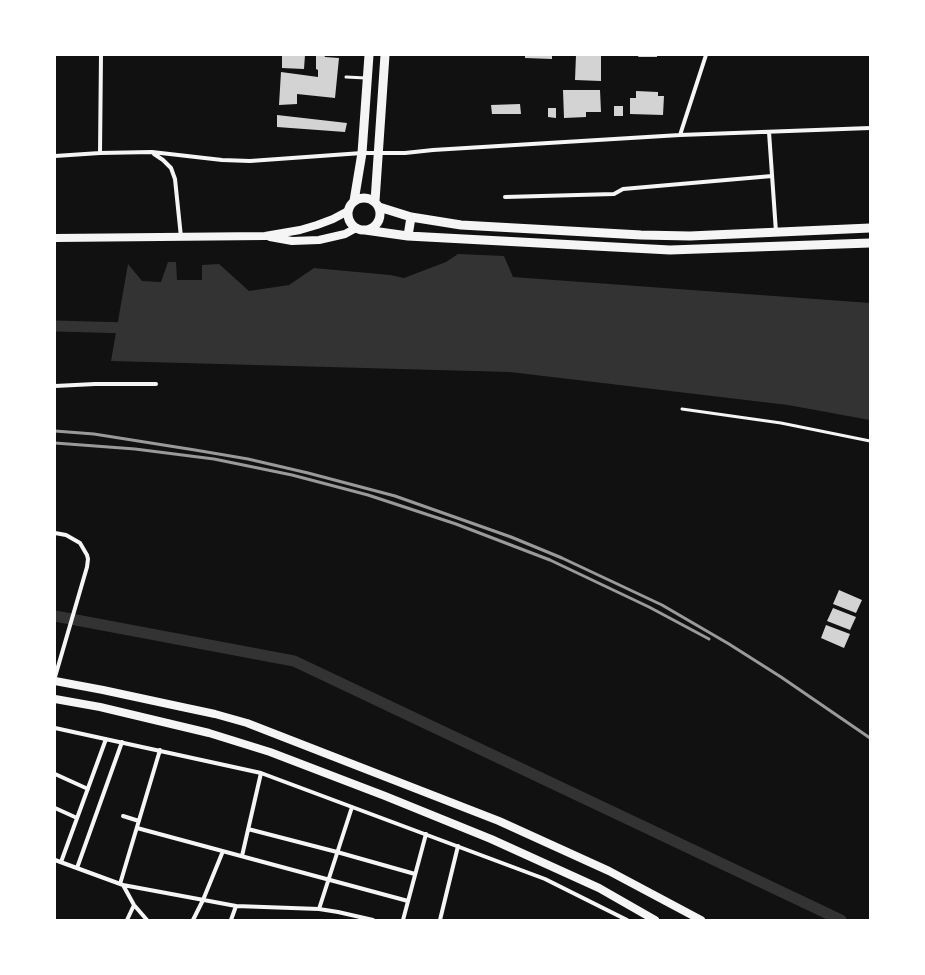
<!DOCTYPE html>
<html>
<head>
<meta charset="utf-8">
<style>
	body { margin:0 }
	#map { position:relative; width:925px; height:975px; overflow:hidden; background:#111; font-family:Mulish,sans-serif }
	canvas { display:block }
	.frame { position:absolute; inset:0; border:56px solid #fff; pointer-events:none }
</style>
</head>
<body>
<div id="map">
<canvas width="925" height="975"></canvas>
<div class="frame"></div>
</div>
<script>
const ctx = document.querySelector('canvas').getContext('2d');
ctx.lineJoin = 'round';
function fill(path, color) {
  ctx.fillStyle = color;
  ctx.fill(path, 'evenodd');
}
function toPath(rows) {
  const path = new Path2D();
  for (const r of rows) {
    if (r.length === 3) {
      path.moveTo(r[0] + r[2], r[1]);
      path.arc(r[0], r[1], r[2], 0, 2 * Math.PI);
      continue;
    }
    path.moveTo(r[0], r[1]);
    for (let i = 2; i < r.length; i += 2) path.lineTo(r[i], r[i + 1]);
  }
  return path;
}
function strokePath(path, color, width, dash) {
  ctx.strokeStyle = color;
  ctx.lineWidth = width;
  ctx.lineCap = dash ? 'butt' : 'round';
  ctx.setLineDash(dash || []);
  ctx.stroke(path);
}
fill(toPath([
	[458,254,504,256,513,277,870,303,870,420,788,405,510,372,111,361,128,264,142,281,161,282,168,262,176,262,177,280,202,280,202,265,219,264,249,291,289,285,314,268,390,275,404,278,446,262]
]), '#333');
strokePath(toPath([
	[55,326,130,328],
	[55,616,294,661,841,920]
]), '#333', 11);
fill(toPath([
	[282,55,305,55,304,69,282,68],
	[316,55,324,55,325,57,339,58,335,98,297,94,297,104,279,105,281,72,318,77,318,70,316,69],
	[525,55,552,55,552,59,525,58],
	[576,55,601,55,601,81,575,80],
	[639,55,657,55,657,57,638,57],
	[563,90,600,90,601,112,586,112,586,117,564,118],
	[636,91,658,92,658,96,664,96,663,115,630,114,630,98,636,98],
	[520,104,521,114,492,114,491,105],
	[614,106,623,106,623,116,614,116],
	[548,108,556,108,556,118,548,117],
	[277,115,347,123,345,132,277,127],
	[839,590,862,600,856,613,833,604],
	[833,608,856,617,850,630,827,621],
	[826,625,850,634,844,648,821,638]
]), '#d3d3d3');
strokePath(toPath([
	[346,77,366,78],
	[682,409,781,423,870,441]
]), '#f5f5f5', 3);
strokePath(toPath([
	[769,132,776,232],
	[680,135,706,55],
	[100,153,101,55],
	[154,154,163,160,171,168,175,179,181,237],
	[55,156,100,153,152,152,222,160,250,161,362,153,405,153,433,150,680,135,870,128],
	[505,197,614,194,623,189,772,176],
	[55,386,95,384,156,384],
	[55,533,66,535,80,543,87,555,88,559,87,567,55,677],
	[55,728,261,773,545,879,627,920],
	[55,774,88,789],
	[55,808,77,818],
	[123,816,139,821],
	[137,828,408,901],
	[248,829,337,852,415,874],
	[242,856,261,773],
	[55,860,123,885,236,906,319,909,338,912,373,920],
	[61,862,106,739],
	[77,868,122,742],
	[120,884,160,750],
	[123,885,134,905,147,920],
	[319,909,352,807],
	[127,920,134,905],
	[193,920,203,900,223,851],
	[231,920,236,906],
	[403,920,426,834],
	[440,920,458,846]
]), '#f5f5f5', 4);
strokePath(toPath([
	[270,237,292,241,319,240,345,234,356,228],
	[55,238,265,236,300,230,317,225,333,219,348,211],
	[55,681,103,690,182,707,215,714,247,723,499,821,609,871,701,920],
	[55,699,100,707,209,733,270,752,385,796,491,839,599,888,655,920]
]), '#f5f5f5', 8);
strokePath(toPath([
	[364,214,16],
	[354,201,362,153,369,55],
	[375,201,385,55],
	[379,207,411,217,461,225,641,235,690,236,870,228],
	[365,230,408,236,670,250,870,243],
	[408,236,411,217]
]), '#f5f5f5', 9);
strokePath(toPath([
	[55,431,94,434,195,450,248,459,308,473,395,496,511,537,562,558,662,605,729,644,781,677,870,738],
	[55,443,135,449,214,459,292,475,368,495,456,524,550,560,649,607,709,639]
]), '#9a9a9a', 3);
</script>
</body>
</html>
